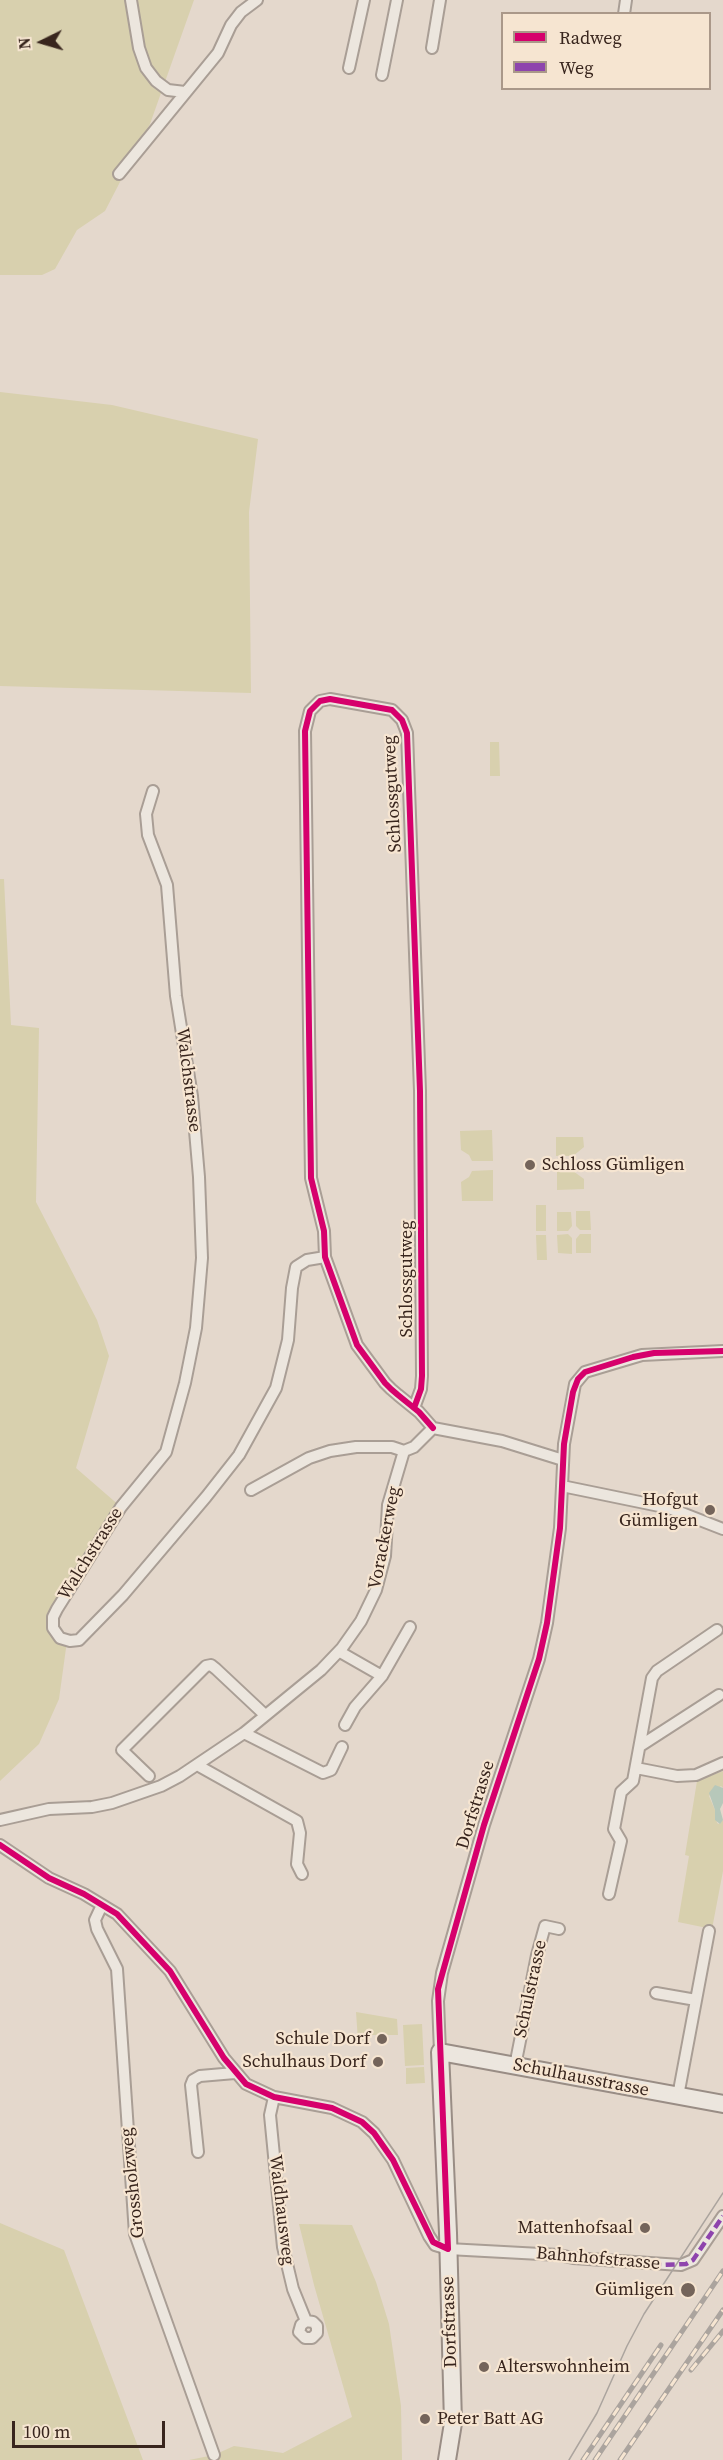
<!DOCTYPE html>
<html>
<head>
<meta charset="utf-8">
<style>
	body { margin:0 }
	#map { position:relative; width:723px; height:2460px; overflow:hidden; background:#e4d8cc; font-family:"Source Serif 4",serif }
	canvas { display:block }
	.legend { position:absolute; left:501px; top:12px; width:210px; height:78px; box-sizing:border-box; background:#f6e5d1; border:2px solid #aa9889; margin:0; padding:8px 10px; list-style:none; font-size:18px; color:#38251d }
	.legend li { display:flex; align-items:center; gap:12px; height:30px }
	.legend b { width:30px; border:2px solid #aa9889 }
	.north { position:absolute; left:12px; top:12px; width:60px; height:60px; -webkit-text-stroke:4px #f6e5d1; paint-order:stroke; rotate:265deg; font-size:16px; font-weight:700; line-height:24px; text-align:center; color:#38251d }
	.north::after { content:''; display:block; margin:auto; width:21px; height:27px; background:#38251d; clip-path:polygon(50% 0,100% 100%,50% 72%,0 100%) }
	.scale { position:absolute; left:12px; top:2421px; width:153px; height:27px; box-sizing:border-box; border:3px solid #38251d; border-top:0; padding-left:8px; font-size:18px; line-height:21px; white-space:nowrap; color:#38251d; -webkit-text-stroke:4px #f6e5d1; paint-order:stroke }
</style>
</head>
<body>
<div id="map">
<canvas width="723" height="2460"></canvas>
<ul class="legend">
<li><b style="height:8px;background:#d6006c"></b>Radweg</li>
<li><b style="height:8px;background:#8e44ad"></b>Weg</li>
</ul>
<div class="north">N</div>
<div class="scale">100 m</div>
</div>
<script>
const ctx = document.querySelector('canvas').getContext('2d');
ctx.lineJoin = 'round';
function fill(path, color) {
  ctx.fillStyle = color;
  ctx.fill(path, 'evenodd');
}
function toPath(rows) {
  const path = new Path2D();
  for (const r of rows) {
    path.moveTo(r[0], r[1]);
    for (let i = 2; i < r.length; i += 2) path.lineTo(r[i], r[i + 1]);
  }
  return path;
}
function strokePath(path, color, width, dash) {
  ctx.strokeStyle = color;
  ctx.lineWidth = width;
  ctx.lineCap = dash ? 'butt' : 'round';
  ctx.setLineDash(dash || []);
  ctx.stroke(path);
}
function drawText(font, color, halo, rows, align = 'center') {
  ctx.font = font + ' "Source Serif 4",serif';
  ctx.lineWidth = 4.5;
  ctx.setLineDash([]);
  ctx.textBaseline = 'middle';
  ctx.strokeStyle = halo;
  ctx.fillStyle = color;
  for (const [text, x, y, turn = 0] of rows) {
    ctx.save();
    ctx.translate(x, y);
    ctx.rotate((+turn || 0) * Math.PI / 180);
    ctx.textAlign = isNaN(turn) ? turn : align;
    if (halo) ctx.strokeText(text, 0, 0);
    ctx.fillText(text, 0, 0);
    ctx.restore();
  }
}
fill(toPath([
	[0,0,194,0,150,124,105,211,77,230,55,269,42,275,0,275],
	[0,392,112,405,258,439,249,512,251,693,0,686],
	[490,742,499,742,500,776,490,776],
	[0,879,4,879,11,1025,39,1028,36,1202,97,1320,109,1356,76,1468,121,1507,53,1623,67,1641,59,1699,39,1744,0,1781],
	[492,1130,493,1161,472,1161,469,1155,461,1150,460,1131],
	[556,1137,583,1137,584,1147,573,1156,556,1156],
	[493,1170,493,1201,462,1201,461,1182,469,1177,472,1171],
	[557,1171,573,1171,584,1179,584,1189,557,1190],
	[536,1205,546,1205,546,1231,536,1231],
	[576,1211,590,1211,591,1230,580,1230,576,1226],
	[557,1212,571,1212,572,1226,568,1231,557,1231],
	[568,1234,572,1238,572,1254,558,1253,557,1235],
	[580,1234,591,1234,591,1253,576,1253,576,1239],
	[536,1235,546,1235,547,1260,537,1260],
	[723,1771,723,1788,721,1786,709,1796,715,1810,717,1823,719,1824,723,1820,723,1871,712,1929,678,1922,689,1856,685,1855,697,1781],
	[356,2012,397,2019,398,2035,365,2035,365,2040,358,2041],
	[422,2024,424,2065,405,2066,403,2025],
	[424,2067,425,2083,406,2084,406,2068],
	[0,2223,64,2250,143,2460,0,2460],
	[299,2224,352,2225,376,2282,389,2324,401,2406,402,2460,189,2460,214,2455,234,2446,283,2453,352,2417,314,2285]
]), '#d8d0ae');
fill(toPath([
	[715,1785,723,1788,723,1803,720,1809,723,1820,720,1824,715,1820,715,1810,709,1793]
]), '#b7c8ba');
const street = toPath([
	[131,0,139,48,146,68,156,81,168,90,185,92],
	[624,14,626,0],
	[432,48,440,0],
	[349,68,364,0],
	[382,75,397,0],
	[119,174,218,53,231,25,241,12,257,0],
	[153,791,146,814,148,835,167,885,176,996,192,1096,199,1177,202,1258,196,1328,185,1383,166,1452,121,1507,57,1609,53,1617,53,1628,60,1638,70,1641,79,1640,123,1595,206,1497,239,1455,276,1388,288,1340,292,1288,296,1267,307,1260,325,1257],
	[414,1408,421,1389,422,1376,420,1091,407,733,402,720,392,710,330,699,320,701,310,711,305,731,311,1178,324,1231,325,1257,357,1345,385,1383,391,1389,398,1395,419,1412,433,1428],
	[433,1428,502,1441,563,1460],
	[562,1486,669,1508,723,1529],
	[251,1490,309,1458,330,1451,356,1447,392,1447,404,1451,414,1447,433,1428],
	[340,1652,382,1676,355,1707,345,1725],
	[382,1676,410,1627],
	[244,1733,323,1773,331,1770,342,1747],
	[640,1746,719,1695],
	[197,1765,297,1821,300,1833,297,1864,302,1874],
	[636,1768,677,1776,696,1775,723,1763],
	[149,1776,122,1750,206,1666,211,1665,216,1669,265,1715],
	[0,1820,49,1809,92,1807,112,1803,161,1786,180,1776,244,1733,321,1670,342,1648,361,1621,376,1590,385,1556,388,1505,404,1451],
	[0,1845,49,1878,84,1894,117,1914,170,1971,224,2058,246,2084,274,2097,332,2108,362,2122,374,2133,393,2160,429,2236,435,2245,448,2249,559,2255,573,2258,681,2265,693,2260,723,2216],
	[609,1894,621,1841,614,1829,621,1792,633,1781,652,1678,657,1671,717,1630],
	[102,1905,95,1920,97,1929,117,1969,135,2234,214,2455],
	[656,1993,696,2000],
	[440,2052,438,2001,442,1973,484,1825,539,1659,547,1623,560,1528,564,1444,575,1384,585,1372,642,1355,723,1351],
	[515,2066,537,1955,545,1926,559,1929],
	[678,2096,709,1931],
	[274,2097,270,2115,283,2247,293,2289,306,2321,301,2325,299,2332,305,2338,312,2338,317,2333,317,2326,313,2322,306,2321],
	[198,2152,191,2085,193,2080,200,2076,235,2073]
]);
const secondary = toPath([
	[447,2460,453,2423,448,2233,440,2052,723,2104]
]);
strokePath(street, '#a99e95', 14);
strokePath(secondary, '#998d85', 20);
strokePath(street, '#ece6de', 10);
strokePath(secondary, '#ece6de', 16);
strokePath(toPath([
	[569,2460,597,2413,627,2346,644,2314,723,2193]
]), '#aba49e', 1.5);
const rail = toPath([
	[691,2370,723,2331],
	[583,2460,661,2345],
	[595,2460,723,2271],
	[620,2460,723,2310]
]);
strokePath(rail, '#aba49e', 5);
strokePath(rail, '#f6e5d1', 3, [9]);
strokePath(toPath([
	[585,2258,662,2265,686,2264,693,2260,723,2216]
]), '#8e44ad', 4.5, [9, 4.5]);
strokePath(toPath([
	[414,1408,421,1389,422,1376,420,1091,407,733,402,720,392,710,330,699,320,701,310,711,305,731,311,1178,324,1231,325,1257,357,1345,385,1383,391,1389,398,1395,419,1412,433,1428],
	[0,1845,49,1878,84,1894,117,1914,170,1971,224,2058,246,2084,274,2097,332,2108,362,2122,374,2133,393,2160,433,2242,448,2249,438,1989,484,1825,539,1659,547,1623,560,1528,564,1444,573,1392,578,1379,585,1372,633,1357,654,1353,723,1351]
]), '#d6006c', 6);
for (const [x, y, r, color] of [
	[530,1165,6,"#74645a"],
	[710,1510,6,"#74645a"],
	[382,2039,6,"#74645a"],
	[378,2062,6,"#74645a"],
	[645,2228,6,"#74645a"],
	[688,2290,8,"#74645a"],
	[484,2367,6,"#74645a"],
	[425,2419,6,"#74645a"]
]) {
  const dot = new Path2D();
  dot.arc(x, y, r, 0, 2 * Math.PI);
  ctx.fillStyle = color;
  ctx.fill(dot);
  strokePath(dot, '#f6e5d1', 2);
}
drawText('18px', '#38251d', '#f6e5d1', [
	["Schlossgutweg",393,794,-93],
	["Walchstrasse",188,1080,83],
	["Schlossgutweg",407,1279,-90],
	["Vorackerweg",385,1538,-79],
	["Walchstrasse",91,1554,-58],
	["Dorfstrasse",476,1805,-73],
	["Schulstrasse",531,1989,-78],
	["Schulhausstrasse",581,2078,11],
	["Grossholzweg",133,2183,-96],
	["Waldhausweg",281,2210,83],
	["Bahnhofstrasse",598,2259,5],
	["Dorfstrasse",450,2322,-92]
]);
drawText('18px', '#38251d', '#f6e5d1', [
	["Schloss Gümligen",542,1165,"left"],
	["Hofgut",698,1500],
	["Gümligen",698,1521],
	["Schule Dorf",370,2039],
	["Schulhaus Dorf",366,2062],
	["Mattenhofsaal",633,2228],
	["Gümligen",674,2290],
	["Alterswohnheim",496,2367,"left"],
	["Peter Batt AG",437,2419,"left"]
], 'right');
</script>
</body>
</html>
